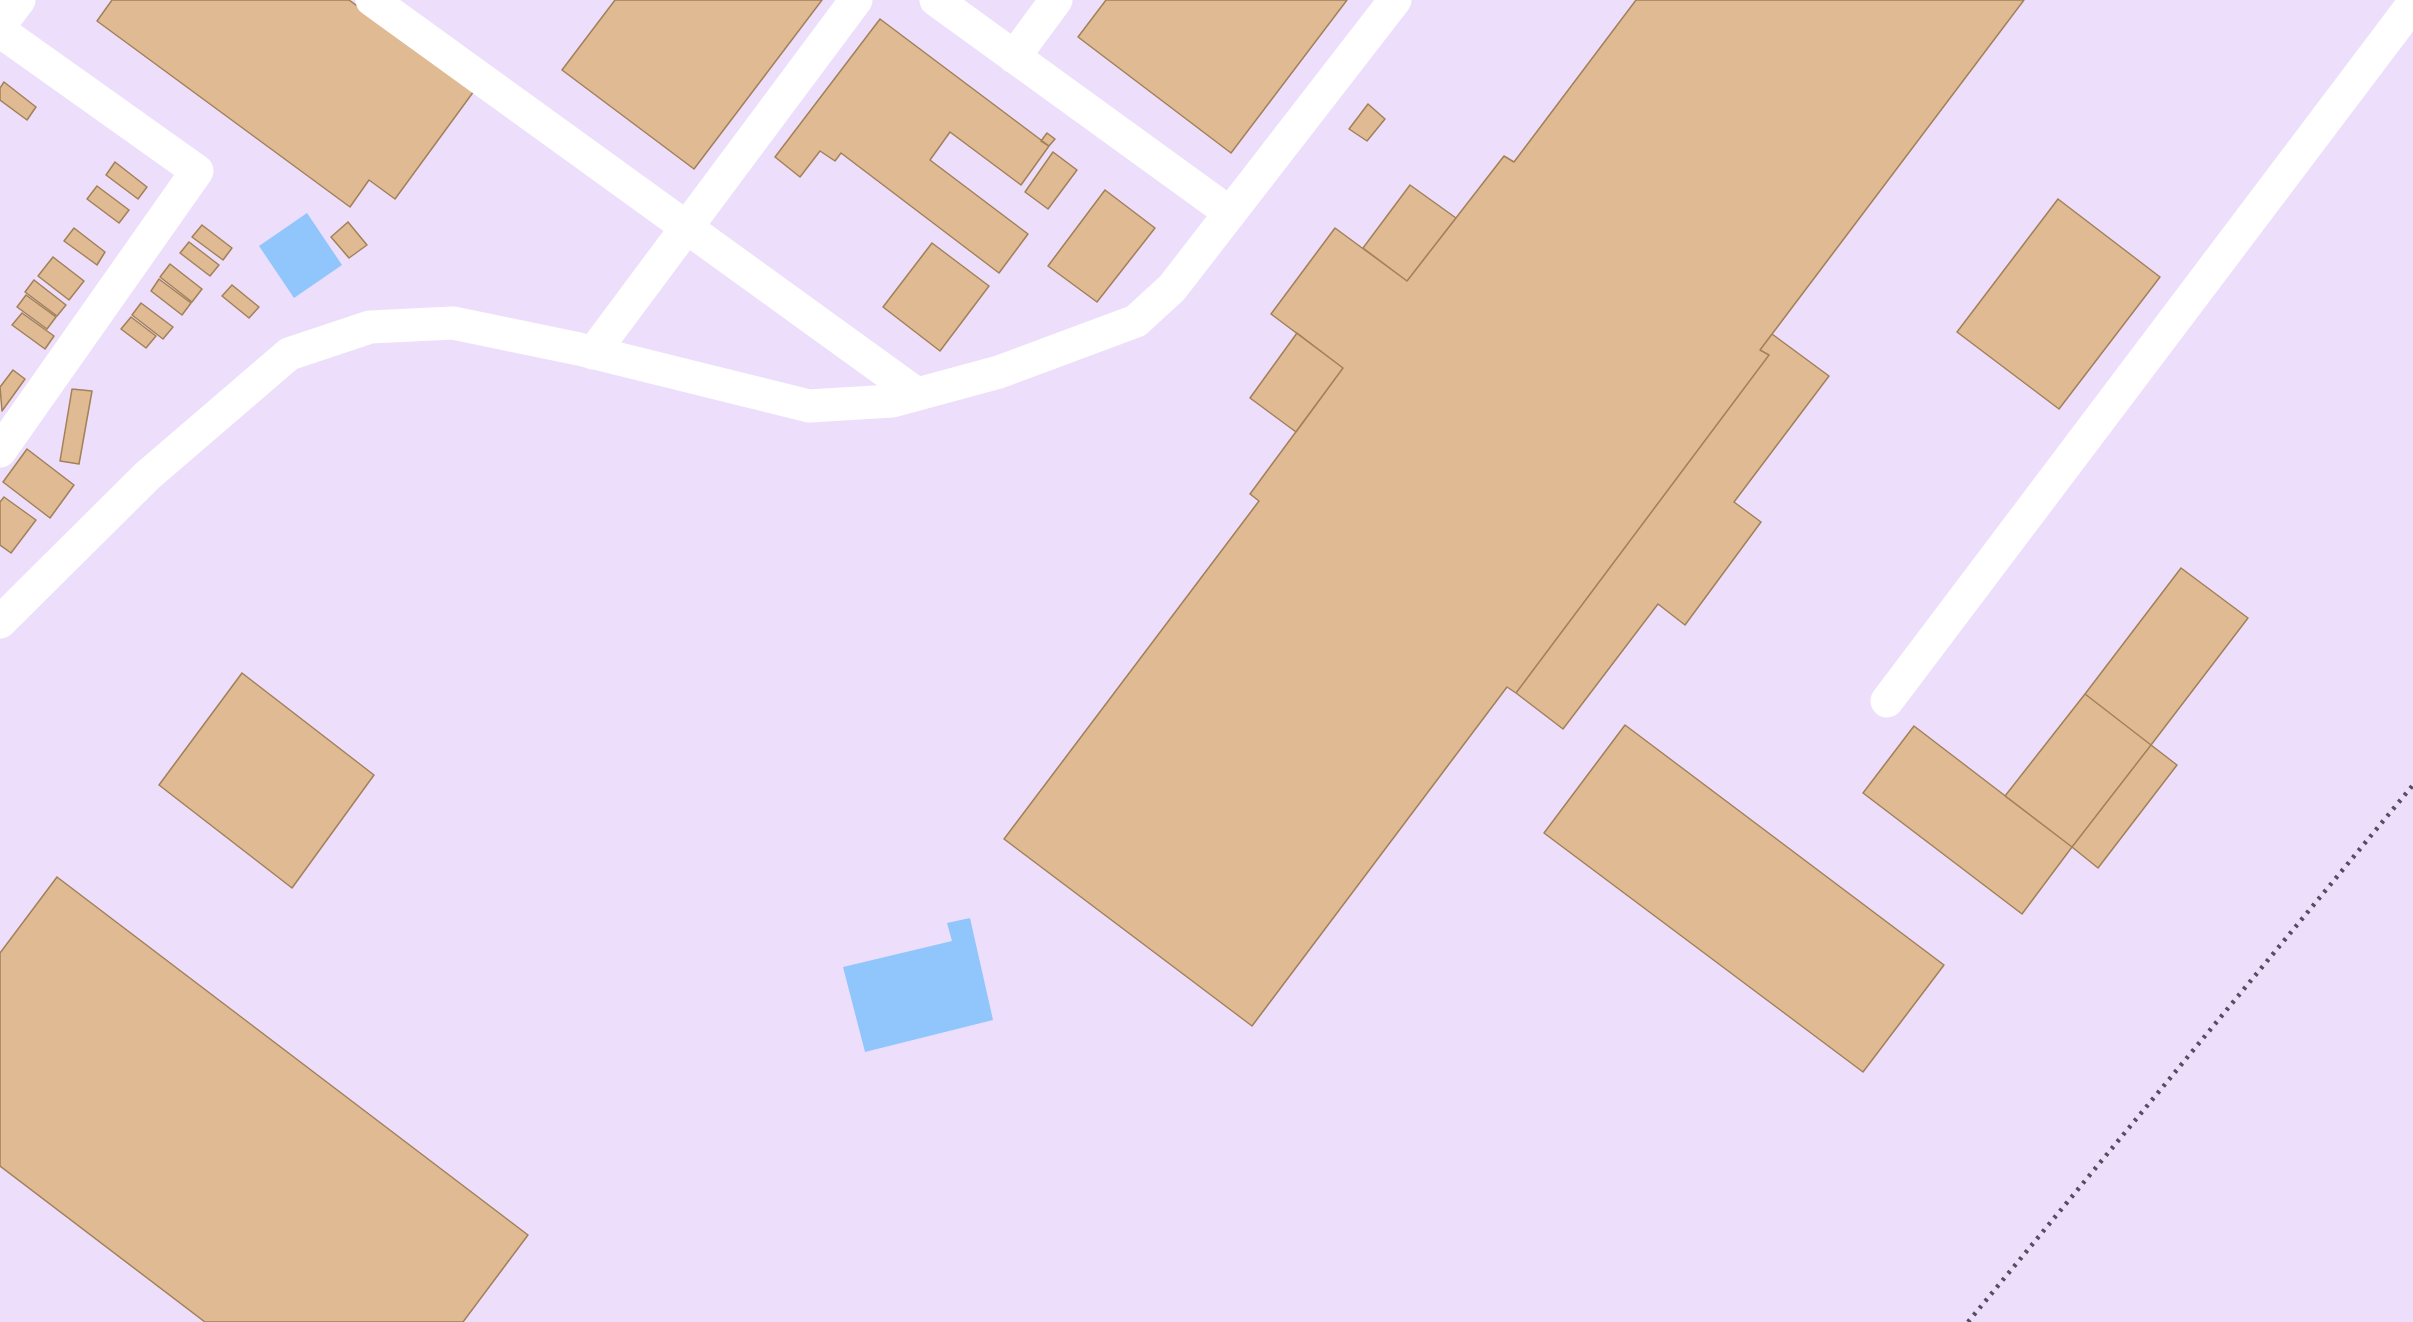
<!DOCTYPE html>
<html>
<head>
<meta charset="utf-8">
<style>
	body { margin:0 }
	canvas { display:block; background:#eddffb }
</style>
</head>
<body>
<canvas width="2413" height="1322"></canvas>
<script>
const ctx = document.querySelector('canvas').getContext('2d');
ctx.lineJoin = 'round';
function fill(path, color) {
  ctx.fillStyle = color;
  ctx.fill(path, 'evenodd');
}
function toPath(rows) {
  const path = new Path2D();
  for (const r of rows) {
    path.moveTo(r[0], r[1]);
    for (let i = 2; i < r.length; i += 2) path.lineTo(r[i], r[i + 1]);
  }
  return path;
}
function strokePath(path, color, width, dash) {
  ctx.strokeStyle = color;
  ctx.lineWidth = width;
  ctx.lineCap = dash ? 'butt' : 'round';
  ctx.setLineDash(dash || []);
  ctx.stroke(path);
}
fill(toPath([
	[307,213,342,265,294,298,259,246],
	[970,918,993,1020,865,1052,843,967,952,941,947,923]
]), '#90c6fc');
const building = toPath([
	[112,0,349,0,474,91,395,199,369,180,350,207,97,21,112,0],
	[615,0,822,0,694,169,562,70,615,0],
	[1106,0,1347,0,1231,153,1078,37,1106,0],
	[1636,0,2024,0,1760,350,1769,355,1516,693,1507,687,1252,1026,1004,839,1259,501,1250,494,1343,368,1271,314,1335,228,1407,281,1504,156,1514,162,1636,0],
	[880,19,1049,146,1021,185,950,132,930,160,1028,234,999,273,841,153,835,161,820,151,800,177,775,157,880,19],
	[4,82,36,107,27,120,0,100,0,88,4,82],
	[1368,104,1385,119,1367,141,1349,129,1368,104],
	[1047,133,1055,139,1049,146,1041,141,1047,133],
	[1053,152,1077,170,1048,209,1025,192,1053,152],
	[115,162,147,187,138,199,106,175,115,162],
	[1410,185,1456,218,1407,281,1363,248,1410,185],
	[97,186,129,210,119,223,87,199,97,186],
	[1105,190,1155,228,1097,302,1048,266,1105,190],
	[2058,199,2160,277,2059,409,1957,332,2058,199],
	[348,222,367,245,349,258,331,237,348,222],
	[202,225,232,248,223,260,192,237,202,225],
	[74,228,105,252,97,265,64,241,74,228],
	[189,242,219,265,210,276,180,253,189,242],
	[932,243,989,286,940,351,883,307,932,243],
	[53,257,84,281,69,300,38,276,53,257],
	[170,264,202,289,192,302,160,277,170,264],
	[159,279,191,303,182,315,151,291,159,279],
	[34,280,66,305,57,316,25,292,34,280],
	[232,285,259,307,249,318,222,296,232,285],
	[26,295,56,317,47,329,17,307,26,295],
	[141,303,173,327,163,339,132,315,141,303],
	[22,313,54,336,45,349,12,325,22,313],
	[131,317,156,336,146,348,121,329,131,317],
	[1297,333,1343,368,1296,432,1250,398,1297,333],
	[1772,334,1829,376,1734,502,1761,522,1685,625,1658,604,1563,729,1516,693,1769,355,1760,350,1772,334],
	[13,370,25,379,2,411,0,387,13,370],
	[72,389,92,391,79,464,60,461,72,389],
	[27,449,74,485,50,518,3,482,27,449],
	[4,497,36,520,11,553,0,545,0,502,4,497],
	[2181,568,2248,618,2151,745,2085,694,2181,568],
	[242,673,374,775,292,888,159,785,242,673],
	[2085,694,2151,745,2072,847,2005,796,2085,694],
	[1625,725,1944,965,1863,1072,1544,833,1625,725],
	[1914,726,2072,847,2022,914,1863,793,1914,726],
	[2151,745,2177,765,2098,868,2072,847,2151,745],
	[57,877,528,1235,463,1322,205,1322,0,1166,0,953,57,877]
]);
fill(building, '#dfba93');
strokePath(building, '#a2805a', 1.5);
strokePath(toPath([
	[372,0,917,394],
	[936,0,1230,213],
	[0,25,19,0],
	[0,31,197,171,0,451],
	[1014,57,1056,0],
	[593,353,856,0],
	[0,622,147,476,289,354,370,327,453,323,579,349,809,406,892,401,999,372,1136,321,1172,288,1395,0],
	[1887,701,2413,4]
]), '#fff', 33);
strokePath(toPath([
	[1968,1322,2413,785]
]), '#574d60', 4.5, [3, 6]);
</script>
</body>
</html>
